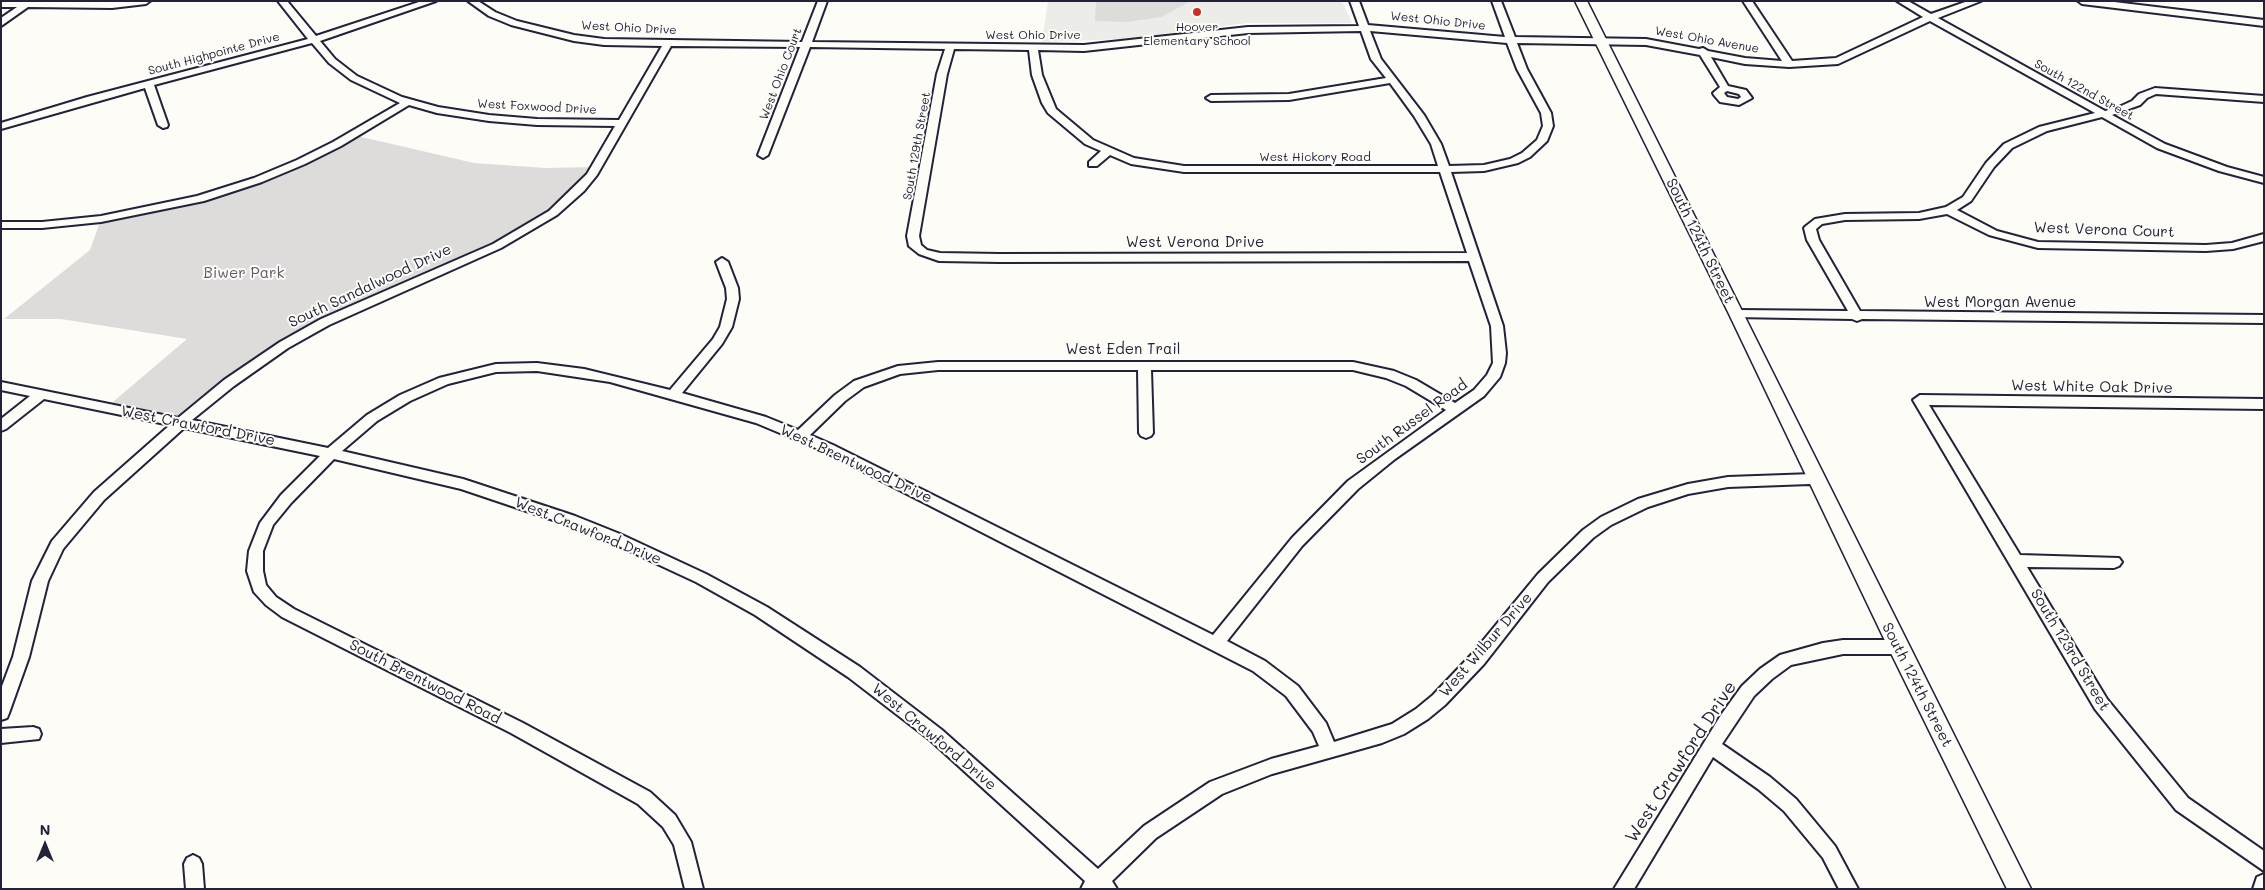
<!DOCTYPE html>
<html>
<head>
<meta charset="utf-8">
<style>
	body { margin:0 }
	#map { position:relative; width:2265px; height:890px; overflow:hidden; background:#fdfcf7; font-family:Mali,sans-serif }
	canvas { display:block }
	.frame { position:absolute; inset:0; border:2px solid #22223b; pointer-events:none }
	.north { position:absolute; left:20px; top:820px; width:50px; height:50px; -webkit-text-stroke:4px #fdfcf7; paint-order:stroke; rotate:0deg; font-size:14px; font-weight:700; line-height:20px; text-align:center; color:#22223b }
	.north::after { content:''; display:block; margin:auto; width:18px; height:22px; background:#22223b; clip-path:polygon(50% 0,100% 100%,50% 72%,0 100%) }
</style>
</head>
<body>
<div id="map">
<canvas width="2265" height="890"></canvas>
<div class="frame"></div>
<div class="north">N</div>
</div>
<script>
const ctx = document.querySelector('canvas').getContext('2d');
ctx.lineJoin = 'round';
function fill(path, color) {
  ctx.fillStyle = color;
  ctx.fill(path, 'evenodd');
}
function toPath(rows) {
  const path = new Path2D();
  for (const r of rows) {
    path.moveTo(r[0], r[1]);
    for (let i = 2; i < r.length; i += 2) path.lineTo(r[i], r[i + 1]);
  }
  return path;
}
function strokePath(path, color, width, dash) {
  ctx.strokeStyle = color;
  ctx.lineWidth = width;
  ctx.lineCap = dash ? 'butt' : 'round';
  ctx.setLineDash(dash || []);
  ctx.stroke(path);
}
function drawText(font, color, halo, rows, align = 'center') {
  ctx.font = font + ' Mali,sans-serif';
  ctx.lineWidth = 4;
  ctx.setLineDash([]);
  ctx.textBaseline = 'middle';
  ctx.strokeStyle = halo;
  ctx.fillStyle = color;
  for (const [text, x, y, turn = 0] of rows) {
    ctx.save();
    ctx.translate(x, y);
    ctx.rotate((+turn || 0) * Math.PI / 180);
    ctx.textAlign = isNaN(turn) ? turn : align;
    if (halo) ctx.strokeText(text, 0, 0);
    ctx.fillText(text, 0, 0);
    ctx.restore();
  }
}
fill(toPath([
	[1048,1,1342,1,1352,23,1247,23,1125,39,1042,42]
]), '#ecece9');
fill(toPath([
	[1096,1,1191,1,1161,17,1127,22,1095,21],
	[353,135,474,163,545,168,596,167,535,226,311,328,181,422,107,407,187,339,61,319,4,319,90,250,101,219,138,213,258,180]
]), '#dddcdb');
const minor = toPath([
	[1,1,112,2,150,1,146,4,112,8,28,7,1,26,1,18,17,7,1,7,1,1],
	[278,1,287,1,316,36,422,1,436,1,320,41,335,59,357,76,402,97,438,107,489,115,537,119,619,120,662,46,604,45,574,41,511,25,489,16,468,1,478,1,495,12,517,21,574,35,604,39,802,42,818,1,827,1,812,42,1084,45,1248,27,1359,26,1350,1,1359,1,1368,25,1505,37,1492,1,1501,1,1515,37,1646,39,1699,49,1703,48,1708,51,1745,58,1782,61,1743,1,1752,1,1792,61,1836,58,1923,17,1897,1,1908,1,1931,14,1968,1,1981,1,1938,18,2105,111,2119,107,2132,101,2139,94,2155,88,2264,96,2264,102,2156,94,2147,98,2140,105,2112,115,2165,144,2227,167,2264,177,2264,183,2219,171,2157,148,2102,117,2047,131,2012,148,1994,167,1971,201,1957,210,1997,231,2038,242,2206,245,2232,243,2264,234,2264,241,2233,249,2206,251,2038,248,1989,235,1947,214,1919,219,1845,220,1822,224,1816,229,1819,240,1860,311,2264,315,2264,323,1862,319,1857,321,1852,319,1733,317,1731,314,1737,310,1848,311,1807,240,1804,228,1806,226,1815,219,1845,214,1919,213,1946,207,1963,197,1986,163,2004,144,2039,127,2095,113,1930,21,1838,64,1789,67,1745,64,1711,57,1728,86,1746,90,1752,98,1739,105,1720,102,1714,95,1713,93,1720,87,1700,55,1646,45,1517,43,1527,69,1551,113,1553,126,1547,141,1530,157,1518,163,1484,171,1451,172,1503,326,1506,353,1505,363,1500,377,1484,396,1395,459,1358,489,1302,546,1227,641,1265,661,1298,686,1326,723,1334,742,1392,724,1416,709,1433,695,1472,654,1538,574,1583,530,1601,517,1638,499,1688,484,1728,477,1813,474,1821,477,1823,481,1821,485,1816,486,1810,484,1728,487,1688,494,1648,507,1611,525,1593,538,1548,582,1484,664,1445,705,1428,719,1404,734,1382,743,1272,774,1222,794,1156,838,1112,881,1117,889,1081,889,1085,881,930,740,848,677,755,615,696,582,610,542,565,524,461,489,334,459,291,503,273,525,263,551,263,571,266,585,276,597,294,609,523,723,650,792,675,815,691,842,703,889,685,889,674,845,663,827,638,804,511,733,282,617,266,605,254,592,247,571,249,551,260,523,281,495,320,456,184,428,104,500,63,549,48,581,29,657,9,713,7,718,1,720,1,689,13,657,32,581,52,541,94,492,170,425,44,399,6,429,1,431,1,419,30,396,1,390,1,382,178,418,224,380,280,342,321,319,493,244,549,211,587,174,615,126,537,125,489,121,437,113,409,105,341,146,305,164,262,182,204,201,101,222,42,228,1,228,1,222,42,222,101,216,197,196,254,178,297,160,333,142,400,103,351,80,329,63,312,43,154,85,168,125,167,127,163,128,158,125,145,88,1,129,1,123,87,97,308,39,278,1],
	[1361,31,1371,59,1386,78,1289,94,1211,95,1206,98,1211,101,1289,100,1390,83,1414,116,1431,144,1438,166,1184,166,1134,158,1093,140,1056,109,1042,75,1038,50,1084,51,1248,33,1361,31],
	[1370,31,1507,43,1517,69,1541,113,1543,126,1537,140,1522,153,1510,159,1484,165,1449,166,1441,144,1424,115,1381,59,1370,31],
	[671,46,800,47,758,155,763,158,768,155,810,47,945,49,937,74,907,236,909,246,919,254,939,261,1000,262,1469,261,1491,326,1493,363,1487,375,1474,390,1455,403,1416,380,1394,371,1353,362,938,362,898,366,854,381,835,395,798,430,766,417,682,393,722,344,732,327,739,299,738,288,728,262,722,258,716,262,726,288,727,299,720,327,713,339,670,390,584,369,537,363,496,364,439,378,400,395,367,415,328,448,192,420,234,386,288,348,329,325,501,248,557,215,584,191,597,175,671,46],
	[954,49,1029,50,1032,75,1042,103,1048,113,1085,144,1101,151,1089,162,1089,166,1097,166,1110,155,1131,164,1184,172,1440,172,1467,253,1000,254,940,253,927,250,921,245,919,236,947,74,954,49],
	[1727,91,1739,94,1741,97,1738,99,1727,97,1724,93,1727,91],
	[938,370,1138,370,1139,433,1141,436,1146,438,1151,436,1153,433,1151,370,1353,370,1386,378,1406,386,1446,410,1348,481,1292,538,1213,635,833,445,810,435,845,401,864,387,900,374,938,370],
	[537,371,610,382,756,423,823,451,1253,671,1286,696,1313,732,1319,746,1271,759,1210,782,1144,826,1098,869,942,730,860,667,767,607,706,574,620,534,575,516,463,479,342,451,377,421,410,401,448,384,496,372,537,371],
	[2078,1,2106,1,2264,20,2264,26,2082,4,2078,1],
	[1920,395,2264,399,2264,409,1929,405,2020,555,2119,558,2122,562,2119,566,2114,568,2027,567,2107,699,2188,798,2264,851,2264,871,2176,810,2095,709,1913,400,1920,395],
	[1843,640,1898,640,1904,642,1906,647,1904,652,1898,654,1843,654,1791,665,1772,679,1754,696,1722,744,1770,777,1796,799,1835,846,1858,889,1839,889,1823,858,1784,811,1758,789,1713,757,1634,889,1614,889,1721,715,1742,686,1760,669,1780,655,1823,643,1843,640],
	[33,727,39,729,41,734,39,739,1,743,1,729,33,727],
	[193,855,199,858,202,864,204,889,186,889,184,864,187,858,193,855],
	[2264,874,2264,889,2253,889,2257,877,2264,874]
]);
const tertiary = toPath([
	[1575,1,1587,1,2031,889,2007,889,1888,647,1729,314,1575,1]
]);
strokePath(minor, '#22223b', 4);
strokePath(tertiary, '#22223b', 3);
fill(minor, '#fdfcf7');
fill(tertiary, '#fdfcf7');
for (const [x, y, r, color] of [
	[1197,12,5,"#c8321e"]
]) {
  const dot = new Path2D();
  dot.arc(x, y, r, 0, 2 * Math.PI);
  ctx.fillStyle = color;
  ctx.fill(dot);
  strokePath(dot, '#fdfcf7', 2);
}
drawText('12px', '#22223b', '#fdfcf7', [
	["West Ohio Drive",1438,21,6],
	["West Ohio Drive",629,28,3],
	["West Ohio Drive",1033,35],
	["West Ohio Avenue",1707,40,10],
	["South Highpointe Drive",214,54,-15],
	["West Ohio Court",781,74,-69],
	["South 122nd Street",2084,90,29],
	["West Foxwood Drive",537,107,3],
	["South 129th Street",917,146,-80],
	["West Hickory Road",1315,157]
]);
drawText('12px', '#22223b', '#fdfcf7', [
	["Hoover",1197,27],
	["Elementary School",1197,41]
]);
drawText('15px', '#22223b', '#fdfcf7', [
	["West Verona Court",2104,230,2],
	["South 124th Street",1700,241,64],
	["West Verona Drive",1195,242],
	["South Sandalwood Drive",370,286,-25],
	["West Morgan Avenue",2000,302],
	["West Eden Trail",1123,349],
	["West White Oak Drive",2092,387,1],
	["South Russel Road",1412,422,-36],
	["West Crawford Drive",198,426,11],
	["West Brentwood Drive",856,464,25],
	["West Crawford Drive",588,531,22],
	["West Wilbur Drive",1486,645,-49],
	["South 123rd Street",2070,650,59],
	["South Brentwood Road",425,682,27],
	["South 124th Street",1917,685,63],
	["West Crawford Drive",934,737,40]
]);
drawText('15px', '#5a5a6b', '#fdfcf7', [
	["Biwer Park",244,273]
]);
drawText('18px', '#22223b', '#fdfcf7', [
	["West Crawford Drive",1681,762,-57]
]);
</script>
</body>
</html>
